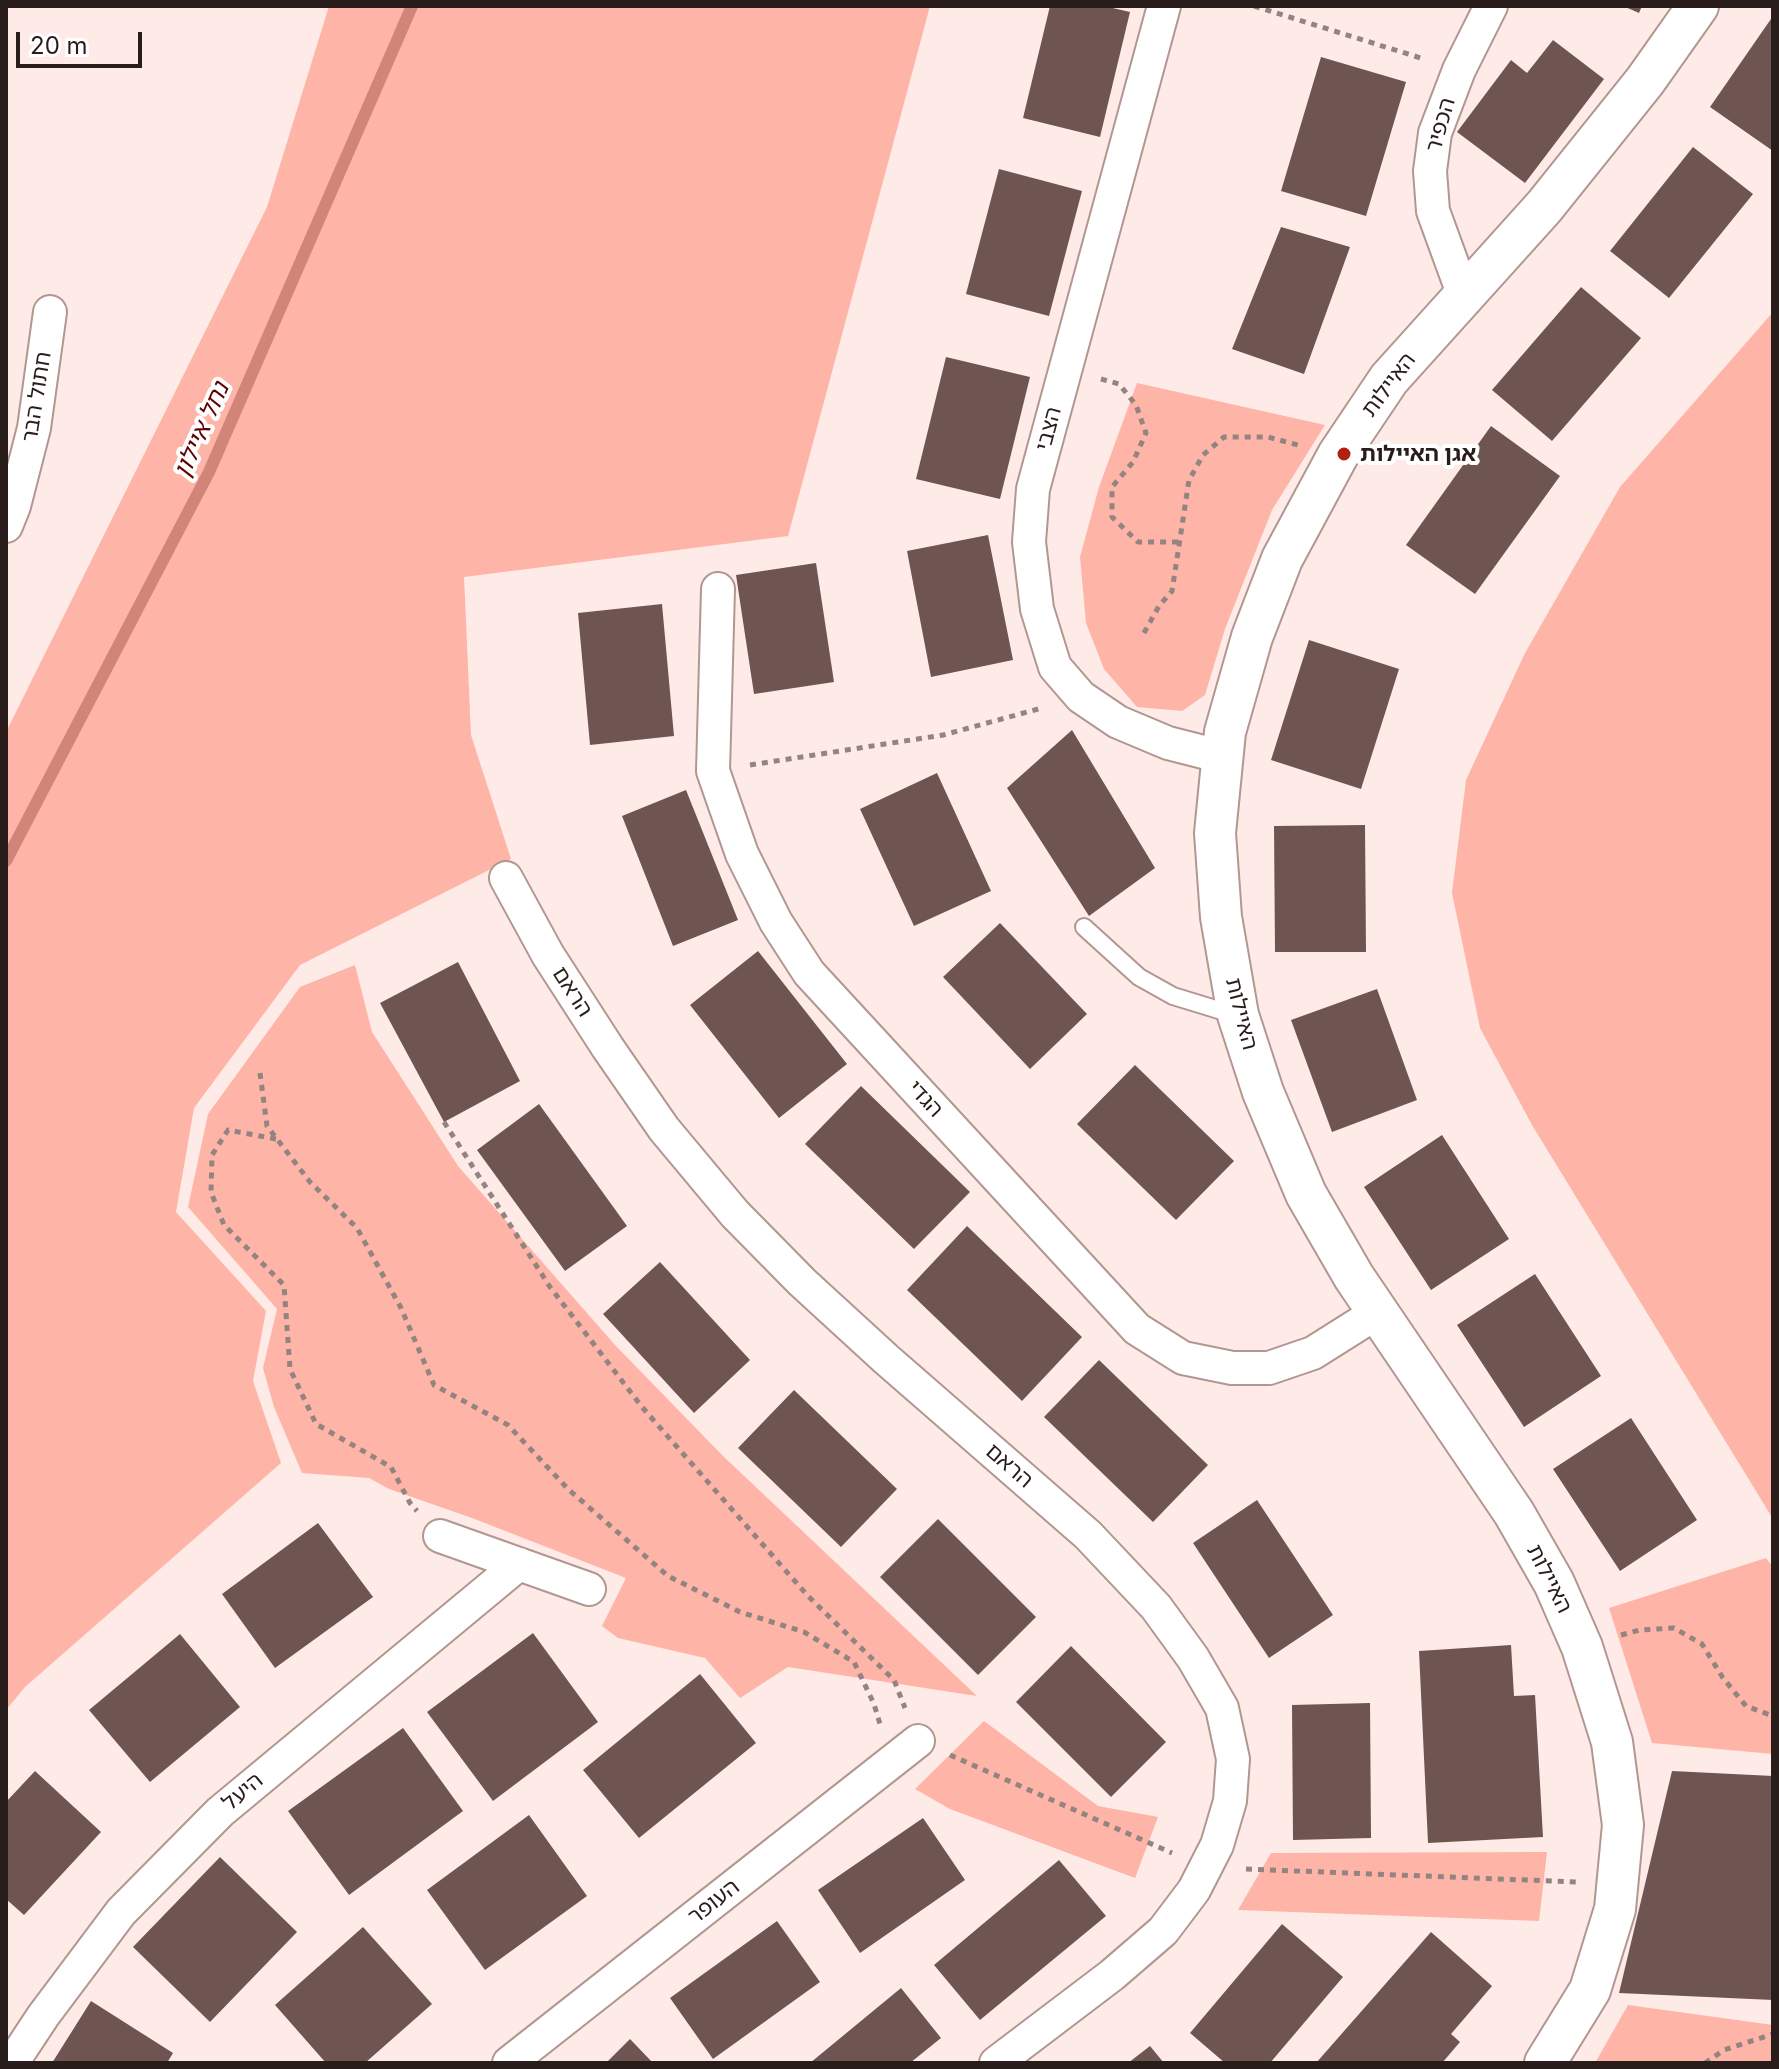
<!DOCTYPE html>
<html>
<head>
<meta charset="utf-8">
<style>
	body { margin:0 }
	#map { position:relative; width:1779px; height:2069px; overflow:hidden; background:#feebe8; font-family:Inter,sans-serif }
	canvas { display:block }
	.frame { position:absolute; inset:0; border:8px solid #281d1b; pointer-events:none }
	.scale { position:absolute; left:16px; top:32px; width:126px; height:36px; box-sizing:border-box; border:4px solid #281d1b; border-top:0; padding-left:10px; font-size:24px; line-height:28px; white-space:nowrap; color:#281d1b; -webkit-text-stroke:6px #fff; paint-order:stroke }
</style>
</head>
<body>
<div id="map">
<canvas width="1779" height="2069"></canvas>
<div class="frame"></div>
<div class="scale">20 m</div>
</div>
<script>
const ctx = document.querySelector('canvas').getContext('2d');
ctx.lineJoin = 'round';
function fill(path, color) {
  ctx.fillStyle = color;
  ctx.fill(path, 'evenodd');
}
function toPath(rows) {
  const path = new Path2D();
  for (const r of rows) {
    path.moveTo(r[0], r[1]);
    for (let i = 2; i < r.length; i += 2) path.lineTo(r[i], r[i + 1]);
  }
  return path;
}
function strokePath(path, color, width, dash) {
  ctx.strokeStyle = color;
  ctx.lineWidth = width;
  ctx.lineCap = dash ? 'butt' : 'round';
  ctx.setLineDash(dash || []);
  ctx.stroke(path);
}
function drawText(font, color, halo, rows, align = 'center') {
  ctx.font = font + ' Inter,"Noto Sans Hebrew",sans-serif';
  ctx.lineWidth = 8;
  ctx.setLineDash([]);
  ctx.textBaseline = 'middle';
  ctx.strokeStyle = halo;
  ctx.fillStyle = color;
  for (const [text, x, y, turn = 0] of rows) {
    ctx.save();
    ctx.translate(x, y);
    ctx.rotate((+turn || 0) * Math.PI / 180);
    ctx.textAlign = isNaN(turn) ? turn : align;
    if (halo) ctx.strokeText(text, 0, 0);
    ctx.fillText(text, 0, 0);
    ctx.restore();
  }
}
fill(toPath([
	[329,6,930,6,788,536,464,577,471,735,511,859,300,965,194,1108,176,1212,266,1311,253,1381,281,1463,25,1687,6,1710,6,732,267,207],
	[1773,312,1773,1519,1532,1125,1480,1028,1452,893,1466,780,1525,653,1620,487],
	[1137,383,1325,425,1272,510,1225,629,1205,695,1182,711,1137,707,1104,669,1086,623,1080,557,1099,487],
	[355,965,372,1032,458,1166,615,1345,723,1456,977,1696,788,1667,740,1698,705,1658,618,1638,602,1626,626,1578,472,1518,389,1489,369,1478,302,1473,274,1407,263,1368,277,1309,188,1207,208,1114,300,987],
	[1766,1558,1773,1567,1773,1754,1652,1743,1609,1608],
	[984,1721,1098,1806,1158,1817,1135,1878,950,1809,915,1789],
	[1547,1852,1539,1921,1238,1910,1271,1853],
	[1628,2005,1773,2025,1773,2063,1595,2063]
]), '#feb4a6');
strokePath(toPath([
	[6,861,209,472,412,6]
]), '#d18578', 12);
fill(toPath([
	[1050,6,1104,6,1130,12,1100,137,1023,118],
	[1623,6,1642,6,1639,13],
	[1773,16,1773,151,1710,107],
	[1553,40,1604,79,1525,183,1457,132,1511,60,1527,73],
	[1321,57,1406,82,1366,216,1281,191],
	[1693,147,1753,194,1669,298,1610,251],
	[999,169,1082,191,1049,316,966,294],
	[1281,227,1350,247,1304,374,1232,349],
	[1581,287,1641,338,1552,441,1492,390],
	[946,357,1030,377,1000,499,916,479],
	[1491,426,1560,476,1475,594,1406,545],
	[988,535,1013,660,931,677,907,551],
	[816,563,834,682,754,694,736,575],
	[662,604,674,736,590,745,578,613],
	[1309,640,1399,669,1361,789,1271,760],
	[1072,730,1155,868,1089,916,1007,788],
	[937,773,991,891,914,926,860,809],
	[686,790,738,920,673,946,622,816],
	[1365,825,1366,952,1275,952,1274,826],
	[1000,923,1087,1014,1030,1069,943,977],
	[758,951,847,1064,779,1118,690,1005],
	[458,962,520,1081,444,1122,380,1003],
	[1377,989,1417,1100,1332,1132,1291,1020],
	[1135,1065,1234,1161,1176,1220,1077,1124],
	[861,1086,970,1192,914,1249,805,1144],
	[539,1104,627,1226,565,1271,477,1150],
	[1442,1135,1509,1239,1431,1290,1364,1187],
	[967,1226,1082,1337,1022,1401,907,1290],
	[660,1262,750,1360,694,1413,603,1314],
	[1535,1274,1601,1376,1524,1427,1457,1325],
	[1099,1360,1208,1465,1153,1522,1044,1417],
	[794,1390,897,1489,841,1547,738,1448],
	[1631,1418,1697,1520,1620,1571,1553,1469],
	[1257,1500,1333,1615,1269,1658,1193,1543],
	[938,1519,1036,1617,978,1675,880,1577],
	[318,1523,373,1597,275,1668,222,1594],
	[533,1633,598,1722,493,1801,427,1712],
	[180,1634,240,1707,150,1782,89,1710],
	[1511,1645,1514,1696,1535,1695,1543,1837,1428,1843,1419,1651],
	[1071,1646,1166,1742,1111,1797,1016,1702],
	[700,1674,756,1743,639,1838,583,1770],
	[1370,1703,1371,1838,1293,1840,1292,1705],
	[403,1728,463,1811,349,1895,288,1811],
	[35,1771,101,1832,24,1915,6,1899,6,1802],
	[1672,1771,1773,1776,1773,2000,1619,1993],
	[529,1815,587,1896,485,1970,427,1890],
	[923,1818,965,1880,860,1953,818,1890],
	[220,1857,297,1932,210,2022,133,1947],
	[1059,1860,1106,1916,980,2020,934,1965],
	[777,1921,820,1982,713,2059,670,1998],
	[1282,1924,1343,1977,1270,2063,1225,2063,1190,2033],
	[363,1927,432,2004,365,2063,326,2063,275,2005],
	[1431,1932,1492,1986,1451,2034,1460,2042,1442,2063,1316,2063],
	[901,1988,941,2038,910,2063,810,2063],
	[91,2001,173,2053,167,2063,52,2063],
	[630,2039,653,2063,606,2063],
	[1150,2046,1164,2063,1128,2063]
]), '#6f5551');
const service = toPath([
	[1084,927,1139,977,1173,996,1235,1015]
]);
const minor = toPath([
	[1164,6,1033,489,1029,542,1037,609,1055,667,1081,697,1118,722,1168,743,1223,757],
	[1464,296,1433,211,1430,171,1435,133,1459,70,1491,6],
	[6,526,14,506,34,428,50,312],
	[718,589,713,771,742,854,776,922,809,973,1137,1329,1183,1358,1232,1368,1269,1368,1313,1353,1378,1312],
	[506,878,548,955,608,1048,664,1129,735,1214,802,1282,886,1359,1088,1535,1156,1607,1193,1658,1222,1708,1233,1759,1230,1801,1217,1845,1194,1890,1163,1931,1112,1975,996,2063],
	[440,1536,589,1589],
	[12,2063,43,2016,121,1912,220,1812,519,1564],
	[509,2063,918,1741]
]);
const tertiary = toPath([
	[1545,2063,1590,1990,1615,1909,1623,1825,1612,1742,1582,1647,1554,1583,1514,1513,1354,1277,1306,1194,1263,1092,1238,1015,1221,917,1215,833,1225,732,1252,637,1282,559,1338,455,1389,379,1544,207,1645,81,1698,6]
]);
strokePath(service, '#b29690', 20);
strokePath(minor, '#b29690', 36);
strokePath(tertiary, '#b29690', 44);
strokePath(toPath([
	[1254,6,1424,59],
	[1101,379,1119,384,1136,405,1146,433,1133,462,1112,487,1112,517,1138,542,1178,542],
	[1144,633,1159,606,1172,591,1189,480,1203,455,1224,437,1268,437,1298,445],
	[750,765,943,735,1042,708],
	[260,1073,267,1126,310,1182,357,1228,401,1308,434,1385,508,1425,568,1489,668,1576,740,1612,804,1632,854,1662,874,1704,880,1724],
	[444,1122,550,1287,642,1407,808,1596,894,1680,905,1708],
	[276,1139,228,1130,212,1155,211,1192,224,1225,284,1285,290,1369,316,1424,391,1467,410,1503,417,1511],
	[1621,1635,1640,1630,1674,1628,1702,1644,1723,1678,1746,1706,1773,1716],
	[950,1755,1172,1853],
	[1246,1869,1576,1882],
	[1705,2063,1724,2050,1773,2034]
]), '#938482', 5, [6, 6]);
strokePath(service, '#fff', 16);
strokePath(minor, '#fff', 32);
strokePath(tertiary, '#fff', 40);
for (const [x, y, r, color] of [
	[1344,454,8,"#b02112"]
]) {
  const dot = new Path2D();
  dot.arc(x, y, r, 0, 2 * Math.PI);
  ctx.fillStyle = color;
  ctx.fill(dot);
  strokePath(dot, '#fff', 3);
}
drawText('22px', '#281d1b', '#fff', [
	["הכפיר",1441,125,-74],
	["האיילות",1389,385,-53],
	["חתול הבר",37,397,-81],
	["הצבי",1049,429,-75],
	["הראם",572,992,57],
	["האיילות",1241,1014,76],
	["הגדי",925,1099,47],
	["הראם",1009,1466,41],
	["האיילות",1549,1579,63],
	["היעל",243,1792,-40],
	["העופר",714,1902,-38]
]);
drawText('bold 22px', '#281d1b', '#fff', [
	["אגן האיילות",1360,454]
], 'left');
drawText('italic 24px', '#5f0000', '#fff', [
	["נחל איילון",202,430,-66]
]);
</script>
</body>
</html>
